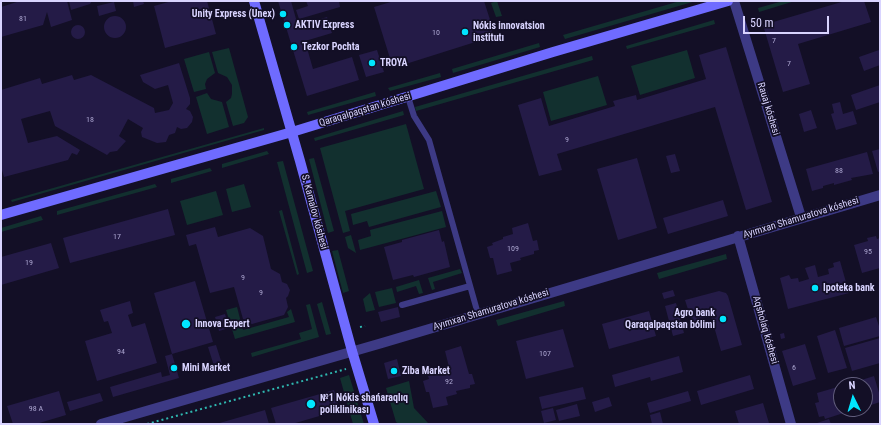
<!DOCTYPE html>
<html>
<head>
<meta charset="utf-8">
<style>
	body { margin:0 }
	#map { position:relative; width:881px; height:425px; overflow:hidden; background:#130f26; font-family:"Roboto Condensed",sans-serif }
	canvas { display:block }
	.frame { position:absolute; inset:0; border:2px solid #d9d4ff; pointer-events:none }
	.north { position:absolute; left:833px; top:377px; width:40px; height:40px; box-sizing:border-box; background:#130f26; border:1px solid #625e7d; border-radius:50%; rotate:355deg; font-size:11px; font-weight:700; line-height:16px; text-align:center; color:#d9d4ff }
	.north::after { content:''; display:block; margin:auto; width:14px; height:18px; background:#00e5ff; clip-path:polygon(50% 0,100% 100%,50% 72%,0 100%) }
	.scale { position:absolute; left:743px; top:16px; width:86px; height:18px; box-sizing:border-box; border:2px solid #d9d4ff; border-top:0; padding-left:5px; font-size:12px; line-height:14px; white-space:nowrap; color:#d9d4ff; -webkit-text-stroke:3px #130f26; paint-order:stroke }
</style>
</head>
<body>
<div id="map">
<canvas width="881" height="425"></canvas>
<div class="frame"></div>
<div class="north">N</div>
<div class="scale">50 m</div>
</div>
<script>
const ctx = document.querySelector('canvas').getContext('2d');
ctx.lineJoin = 'round';
function fill(path, color) {
  ctx.fillStyle = color;
  ctx.fill(path, 'evenodd');
}
function toPath(rows) {
  const path = new Path2D();
  for (const r of rows) {
    if (r.length === 3) {
      path.moveTo(r[0] + r[2], r[1]);
      path.arc(r[0], r[1], r[2], 0, 2 * Math.PI);
      continue;
    }
    path.moveTo(r[0], r[1]);
    for (let i = 2; i < r.length; i += 2) path.lineTo(r[i], r[i + 1]);
  }
  return path;
}
function strokePath(path, color, width, dash) {
  ctx.strokeStyle = color;
  ctx.lineWidth = width;
  ctx.lineCap = dash ? 'butt' : 'round';
  ctx.setLineDash(dash || []);
  ctx.stroke(path);
}
function drawText(font, color, halo, rows, align = 'center') {
  ctx.font = font + ' "Roboto Condensed",sans-serif';
  ctx.lineWidth = 3.5;
  ctx.setLineDash([]);
  ctx.textBaseline = 'middle';
  ctx.strokeStyle = halo;
  ctx.fillStyle = color;
  for (const [text, x, y, turn = 0] of rows) {
    ctx.save();
    ctx.translate(x, y);
    ctx.rotate((+turn || 0) * Math.PI / 180);
    ctx.textAlign = isNaN(turn) ? turn : align;
    if (halo) ctx.strokeText(text, 0, 0);
    ctx.fillText(text, 0, 0);
    ctx.restore();
  }
}
fill(toPath([
	[497,1,502,16,496,17,491,3],
	[680,1,696,1,565,39,563,35],
	[783,1,795,1,759,12,758,8],
	[714,20,715,24,627,49,626,46],
	[539,43,540,47,453,73,452,69],
	[229,48,248,117,244,123,233,126,226,102,231,98,232,94,232,85,227,77,218,73,212,52],
	[687,50,695,78,640,95,631,66],
	[209,52,215,73,207,79,205,84,206,89,194,92,184,59],
	[592,56,593,60,416,111,415,107],
	[440,73,441,77,390,91,388,88],
	[598,76,607,105,551,121,543,92],
	[375,92,376,96,308,115,307,112],
	[207,93,211,99,222,102,229,127,207,134,196,97],
	[403,111,404,115,315,141,314,138],
	[406,124,424,189,345,211,350,231,343,233,320,148],
	[264,128,264,130,12,202,11,200],
	[267,151,269,154,222,168,222,164],
	[314,158,334,231,328,233,309,159],
	[283,161,313,271,307,273,277,162],
	[210,168,212,171,171,183,171,179],
	[155,184,157,187,57,215,57,211],
	[244,184,251,207,232,212,226,189],
	[216,191,223,215,187,225,180,201],
	[436,191,441,207,369,227,367,221,353,225,351,214],
	[282,210,299,274,297,275,279,211],
	[442,211,446,227,360,250,358,240,371,236,370,230],
	[41,216,43,220,1,232,1,228],
	[351,235,356,253,348,248,345,237],
	[338,250,349,291,343,293,332,251],
	[726,254,727,259,659,279,657,273],
	[460,269,462,273,433,282,435,289,432,290,428,278],
	[419,280,423,293,419,294,416,286,397,292,396,287],
	[392,288,396,303,379,307,375,292],
	[370,293,375,310,366,312,363,299],
	[564,301,565,306,498,326,496,320],
	[322,302,331,334,326,335,317,304],
	[310,304,319,337,252,357,251,353,301,339,299,333,312,329,306,305],
	[237,307,243,330,289,317,287,312,291,309,295,322,235,339,226,310],
	[349,375,364,424,353,424,340,378],
	[409,381,414,408,429,424,399,424,396,422,386,388]
]), '#12302f');
fill(toPath([
	[20,1,67,1,72,20,51,27,47,12,43,25,1,37,1,7],
	[69,1,92,1,90,4,71,10],
	[133,1,143,1,144,4,134,7],
	[172,1,207,1,216,34,165,48,154,6],
	[278,1,291,1,298,26,327,17,332,33,305,41,313,69,352,57,359,80,307,96],
	[306,1,339,1,340,7,299,19,296,10,308,6],
	[394,1,484,1,493,29,488,38,393,68,374,7],
	[845,1,864,1,871,22,798,44,810,84,783,92,763,25],
	[114,2,116,11,99,16,97,6],
	[115,27,11],
	[78,32,7],
	[726,47,772,202,746,210,715,107,557,154,562,170,539,176,518,105,541,98,549,126,615,106,613,101,636,95,637,100,706,79,699,55],
	[377,50,384,72,366,77,359,55],
	[879,50,880,65,864,71,859,57],
	[179,63,190,98,190,104,186,109,190,111,193,117,192,122,187,128,181,129,177,127,175,133,169,135,166,142,157,143,142,137,141,132,143,128,128,119,119,136,126,141,117,151,110,152,107,155,55,126,50,111,21,119,28,143,57,136,80,150,77,155,72,153,68,160,4,177,1,167,1,90,40,78,42,84,72,75,74,80,91,75,154,108,155,113,169,110,173,103,168,85,155,89,143,82,140,75],
	[880,85,880,102,856,110,851,95],
	[840,102,843,114,853,111,857,124,836,130,831,114,834,113,832,104],
	[811,110,817,128,804,132,799,114],
	[880,149,880,171,878,172,872,151],
	[867,152,873,174,851,178,852,180,834,185,834,183,823,186,823,188,812,191,806,169],
	[675,154,680,171,671,173,666,156],
	[637,158,657,228,618,240,597,169],
	[723,200,728,216,668,234,663,218],
	[168,209,175,235,70,263,63,238],
	[528,223,533,241,537,240,539,250,534,251,534,254,520,258,521,260,510,263,512,271,497,275,493,258,490,258,487,247,493,245,492,243,503,239,503,237,513,234,512,228],
	[215,227,218,237,250,228,263,236,271,269,280,274,282,282,287,284,290,290,288,296,286,298,288,307,284,315,252,324,243,319,234,287,210,293,196,244,189,246,186,235],
	[439,230,442,242,444,241,450,267,414,277,413,275,393,280,384,247,402,242,402,240],
	[876,236,877,239,880,238,880,268,862,273,854,245,868,241,867,238],
	[51,243,59,268,1,285,1,257],
	[840,261,849,293,788,309,780,278,789,275,791,279,798,278,799,282,809,279,805,268,815,265,818,277,829,274,828,269,834,267,833,263],
	[195,281,213,342,172,354,154,293],
	[673,290,675,296,664,299,662,293],
	[719,291,726,293,728,296,742,345,721,351,711,316,692,322,685,300],
	[130,301,133,313,128,315,132,327,145,323,157,363,97,381,85,341,112,333,108,321,104,322,100,310],
	[676,303,684,333,673,336,665,306],
	[398,307,400,317,381,322,378,312],
	[649,311,656,336,609,349,602,324],
	[225,314,229,328,219,331,215,317],
	[876,317,880,329,880,336,844,346,839,328],
	[563,329,574,367,526,379,516,341],
	[835,330,847,368,828,373,817,336],
	[784,333,785,338,781,339,780,334],
	[880,338,880,363,852,371,845,348],
	[805,344,816,379,793,386,782,351],
	[216,345,223,367,215,369,208,347],
	[461,346,469,374,472,374,475,384,470,385,470,388,456,391,457,394,446,397,448,405,433,408,429,392,426,392,423,381,429,379,428,376,439,373,438,370,449,367,445,351],
	[172,354,179,378,113,397,110,387,161,372,162,377,170,375,165,356],
	[679,356,683,372,651,381,650,377,615,387,612,375],
	[397,359,401,376,388,379,384,363],
	[750,375,754,389,701,405,697,391],
	[874,376,880,396,880,402,865,407,865,385,846,385],
	[841,386,841,409,856,409,825,419,824,416,819,417,815,403,819,402,817,393],
	[583,387,586,399,542,409,539,397],
	[334,390,340,410,292,424,276,424,271,408],
	[59,391,66,415,36,424,13,424,7,406],
	[688,391,691,401,650,413,647,403],
	[100,393,103,401,70,411,67,402],
	[609,397,612,406,595,412,592,402],
	[763,403,769,423,739,424,735,411],
	[577,404,580,416,559,421,556,410],
	[553,408,556,420,544,423,541,411],
	[265,410,269,424,216,424],
	[660,412,663,424,652,424,650,415],
	[829,419,831,424,814,424]
]), '#241b47');
strokePath(toPath([
	[360,327,365,326],
	[147,424,346,369]
]), '#2fb8b0', 2, [2, 3]);
strokePath(toPath([
	[408,97,414,116,429,140,478,314],
	[402,305,470,286]
]), '#3d3a85', 6);
strokePath(toPath([
	[734,1,801,217],
	[738,236,791,424],
	[101,424,382,343,880,195]
]), '#3d3a85', 10);
strokePath(toPath([
	[254,1,300,161,352,351,374,424],
	[1,215,292,132,553,52,728,1]
]), '#6f6bff', 10);
for (const [x, y, r, color] of [
	[283,14,4,"#00e5ff"],
	[287,25,4,"#00e5ff"],
	[465,32,4,"#00e5ff"],
	[294,47,4,"#00e5ff"],
	[372,63,4,"#00e5ff"],
	[815,288,4,"#00e5ff"],
	[723,319,4,"#00e5ff"],
	[186,324,5,"#00e5ff"],
	[174,368,4,"#00e5ff"],
	[394,371,4,"#00e5ff"],
	[311,404,5,"#00e5ff"]
]) {
  const dot = new Path2D();
  dot.arc(x, y, r, 0, 2 * Math.PI);
  ctx.fillStyle = color;
  ctx.fill(dot);
  strokePath(dot, '#130f26', 1.5);
}
drawText('8px', '#aca6d1', null, [
	["81",23,19],
	["10",436,33],
	["7",774,41],
	["7",789,64],
	["18",90,120],
	["9",567,140],
	["88",839,171],
	["17",117,237],
	["109",513,249],
	["95",868,252],
	["19",29,263],
	["9",243,278],
	["9",261,293],
	["94",121,352],
	["107",545,354],
	["6",794,368],
	["92",449,382],
	["98 А",36,409]
]);
drawText('bold 10px', '#d9d4ff', '#130f26', [
	["Unity Express (Unex)",275,14,"right"],
	["AKTIV Express",295,25],
	["Nókis innovatsion",473,26],
	["institutı",473,38],
	["Tezkor Pochta",302,47],
	["TROYA",380,63],
	["Ipoteka bank",823,288],
	["Agro bank",715,313,"right"],
	["Qaraqalpaqstan bólimi",715,325,"right"],
	["Innova Expert",195,324],
	["Mini Market",182,368],
	["Ziba Market",402,371],
	["№1 Nókis shańaraqlıq",320,398],
	["poliklinikası",320,410]
], 'left');
drawText('10px', '#d9d4ff', '#130f26', [
	["Rauaj kóshesi",768,109,73],
	["Qaraqalpaqstan kóshesi",365,110,-17],
	["S. Kamalov kóshesi",314,212,75],
	["Ayımxan Shamuratova kóshesi",801,218,-17],
	["Ayımxan Shamuratova kóshesi",491,310,-17],
	["Aqsholaq kóshesi",765,330,74]
]);
</script>
</body>
</html>
